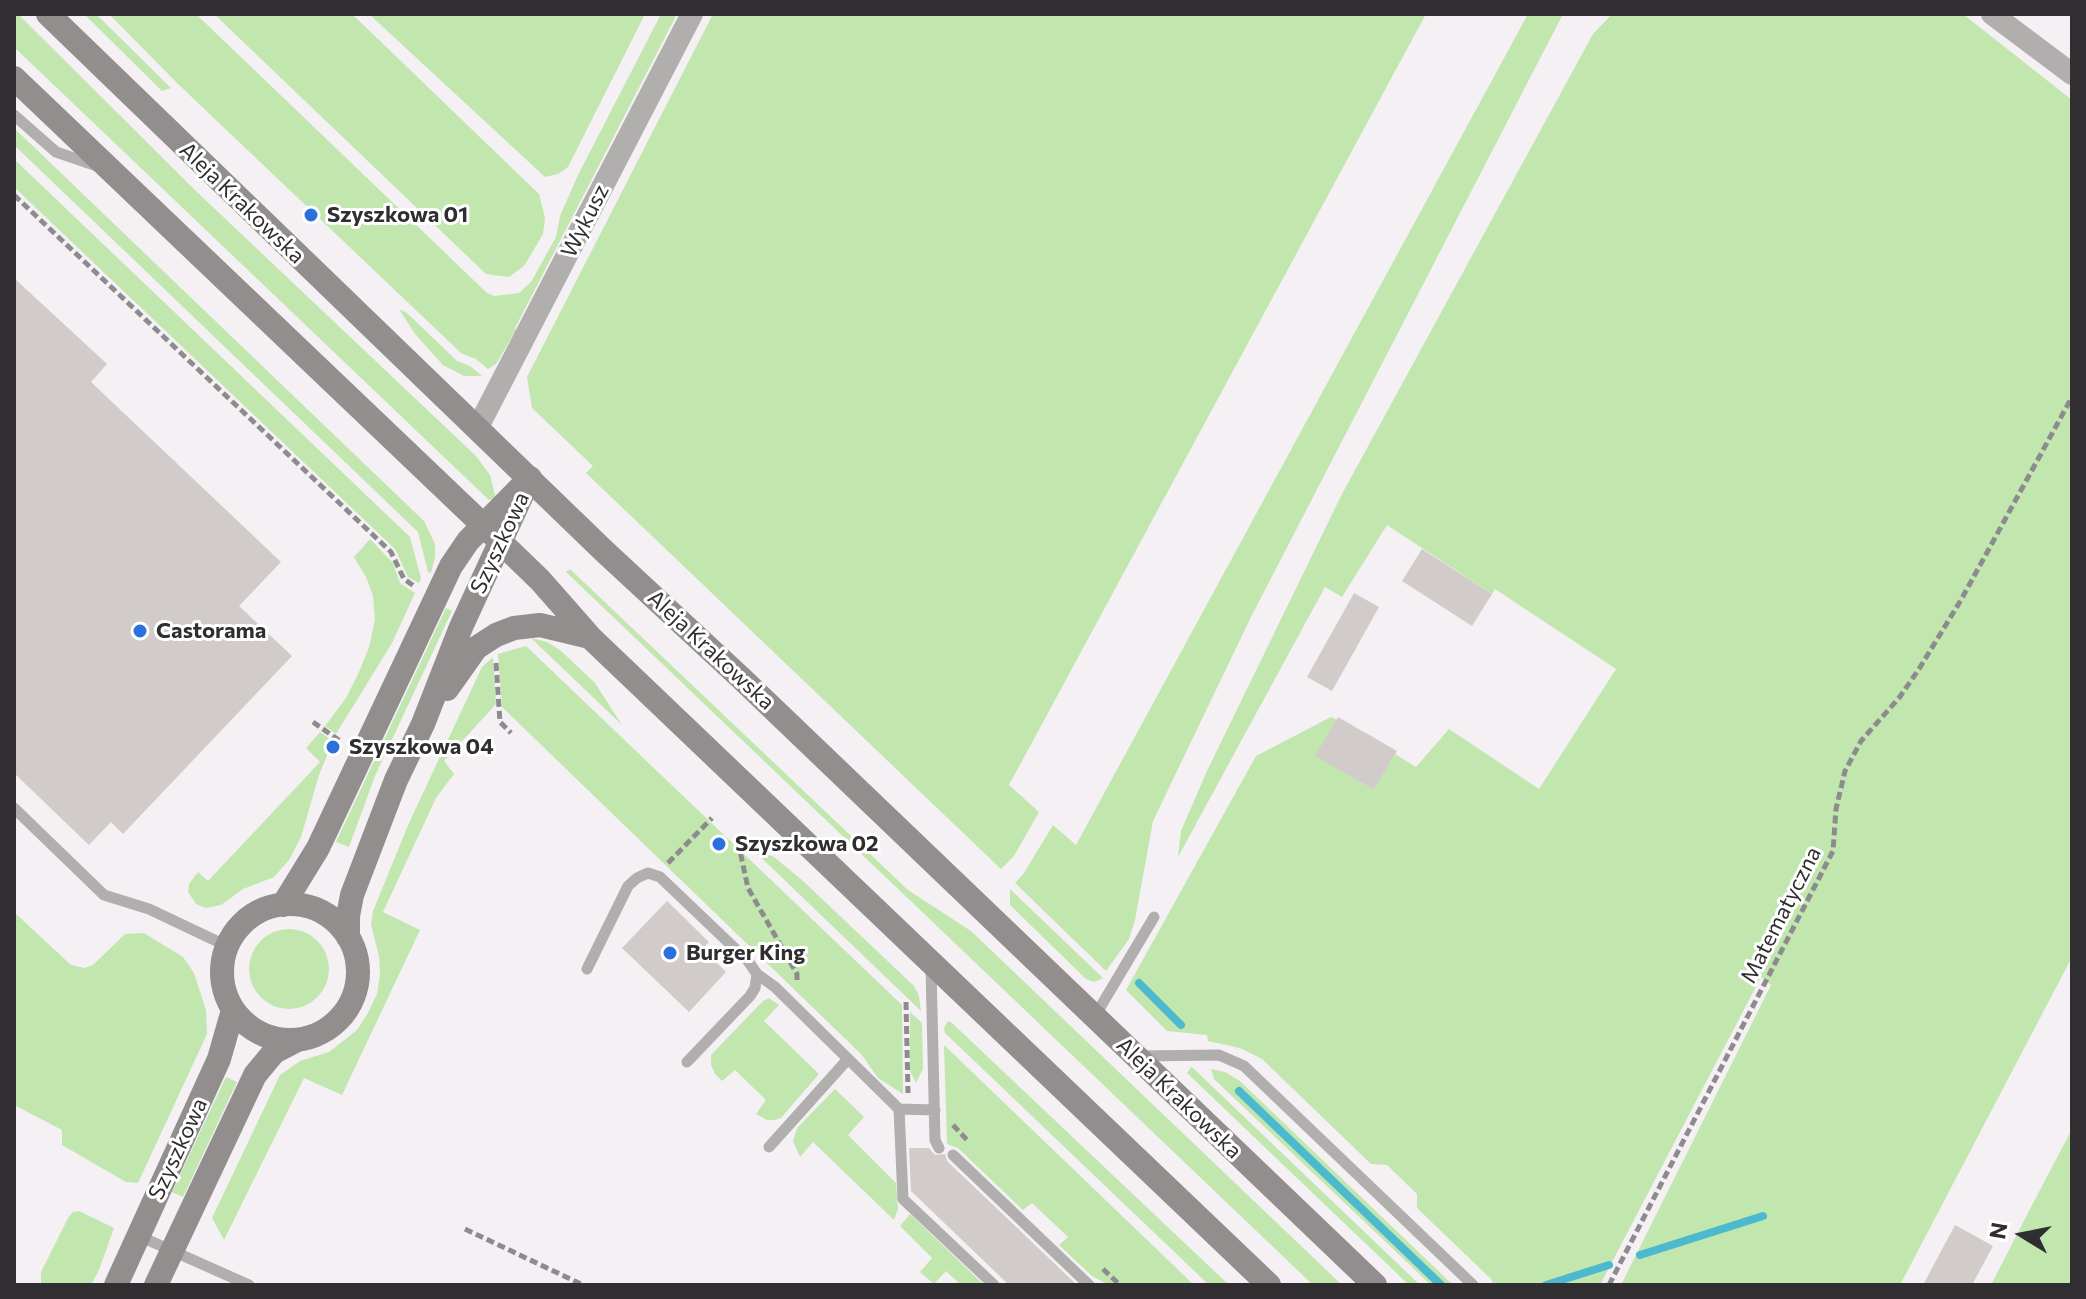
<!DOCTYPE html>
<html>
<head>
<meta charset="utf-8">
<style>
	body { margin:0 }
	#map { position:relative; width:2086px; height:1299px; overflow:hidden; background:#f4f0f4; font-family:Commissioner,sans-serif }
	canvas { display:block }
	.frame { position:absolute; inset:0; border:16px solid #302e30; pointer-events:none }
	.north { position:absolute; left:1982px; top:1195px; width:80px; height:80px; -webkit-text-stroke:6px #fff; paint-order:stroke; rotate:280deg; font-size:22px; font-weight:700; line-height:32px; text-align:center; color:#302e30 }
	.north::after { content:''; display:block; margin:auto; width:28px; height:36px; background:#302e30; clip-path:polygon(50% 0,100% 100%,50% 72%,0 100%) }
</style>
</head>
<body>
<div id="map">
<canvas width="2086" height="1299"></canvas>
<div class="frame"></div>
<div class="north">N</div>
</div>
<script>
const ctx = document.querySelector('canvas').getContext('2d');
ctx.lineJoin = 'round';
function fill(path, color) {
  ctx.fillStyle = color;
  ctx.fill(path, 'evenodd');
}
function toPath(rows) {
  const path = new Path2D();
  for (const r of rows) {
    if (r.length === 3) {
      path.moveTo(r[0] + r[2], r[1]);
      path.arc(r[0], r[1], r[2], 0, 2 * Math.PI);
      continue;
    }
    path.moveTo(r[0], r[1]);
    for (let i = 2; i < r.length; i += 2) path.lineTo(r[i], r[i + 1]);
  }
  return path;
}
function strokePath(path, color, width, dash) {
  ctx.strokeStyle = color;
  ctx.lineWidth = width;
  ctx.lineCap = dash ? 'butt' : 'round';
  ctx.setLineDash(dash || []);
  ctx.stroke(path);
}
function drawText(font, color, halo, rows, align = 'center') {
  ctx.font = font + ' Commissioner,sans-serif';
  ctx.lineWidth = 6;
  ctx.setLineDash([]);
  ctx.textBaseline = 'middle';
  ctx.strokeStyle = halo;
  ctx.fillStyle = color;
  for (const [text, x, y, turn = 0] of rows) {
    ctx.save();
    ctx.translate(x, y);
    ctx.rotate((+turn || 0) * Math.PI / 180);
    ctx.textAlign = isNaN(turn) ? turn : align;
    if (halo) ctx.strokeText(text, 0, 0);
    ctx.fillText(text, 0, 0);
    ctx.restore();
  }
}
fill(toPath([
	[14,14,18,14,198,193,476,456,490,475,496,499,489,500,14,47],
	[84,14,96,14,171,88,162,91,159,88],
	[109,14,196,14,487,293,494,296,519,293,531,282,556,237,560,216,578,175,661,14,677,14,515,328,516,330,496,364,488,369,476,359,461,353,177,83],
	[214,14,352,14,539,194,545,218,543,234,524,266,509,277,486,274],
	[369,14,645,14,568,167,558,174,545,177],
	[713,14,1426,14,1009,785,1039,812,1014,856,1001,869,586,473,593,466,532,408,527,377],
	[1528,14,1563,14,1251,617,1153,821,1135,920,1129,939,1106,971,1015,883,1024,873,1053,825,1076,845],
	[1612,14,1963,14,2072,100,2072,957,1900,1285,1621,1285,1771,985,1761,977,1600,1285,1494,1285,1491,1279,1417,1208,1417,1194,1387,1165,1371,1164,1262,1059,1240,1048,1208,1041,1207,1035,1167,1031,1126,990,1256,756,1331,717,1337,720,1316,756,1374,790,1395,754,1416,767,1449,729,1539,789,1616,669,1495,589,1492,594,1387,525,1342,597,1325,587,1178,857,1181,831,1207,771,1342,494,1593,34],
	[14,128,424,521,435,544,435,557,431,573,428,572,418,532,14,145],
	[14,159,410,537,421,578,419,583,408,577,395,549,14,187],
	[399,309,407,313,457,361,470,366,482,376,464,376,443,365,415,334],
	[370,539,393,563,400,583,415,593,392,643,336,734,325,726,346,698,359,672,369,647,375,620,373,596,366,577,354,557],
	[570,569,908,890,971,931,1342,1285,1313,1285,566,572],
	[446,608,452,611,375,776,349,847,336,842],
	[531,638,547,642,560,650,595,683,622,725],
	[526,646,902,1005,903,1094,878,1078,862,1055,502,707,498,654],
	[493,657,496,704,444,761,454,774,436,798,383,912,420,930,342,1095,304,1078,224,1240,212,1218,280,1075,300,1061,329,1052,357,1030,368,1013,377,994,380,975,379,956,371,925,373,911,409,823,482,667],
	[320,732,333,741,319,775,301,837,289,860,274,877,243,889,221,905,206,908,196,904,188,892,189,884,198,872,208,881,320,762,306,748],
	[749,846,774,857,802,880,914,986,919,996,921,1011],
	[1010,889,1103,978,1094,982,1086,979,1010,905],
	[14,912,71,965,84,968,93,965,125,934,144,933,183,957,194,973,206,1010,207,1034,138,1183,126,1182,62,1145,62,1130,14,1105],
	[289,969,40],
	[769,998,779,1005,764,1021,819,1074,781,1118,774,1120,767,1120,756,1114,766,1100,735,1070,722,1081,715,1074,711,1065,711,1055,763,1001],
	[910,1012,922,1023,923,1069,916,1083,910,1071],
	[948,1021,952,1023,1229,1285,1209,1285,945,1033,944,1028],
	[944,1045,1194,1285,1109,1285,1092,1276,1059,1245,1068,1237,1032,1203,1023,1210,958,1148,947,1144],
	[1191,1067,1193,1068,1420,1285,1409,1285,1187,1073],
	[1211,1069,1225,1072,1240,1081,1453,1285,1431,1285,1214,1079],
	[226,1077,237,1082,183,1197,172,1192],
	[835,1089,864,1117,848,1135,896,1183,898,1209,894,1220,813,1142,800,1157,793,1141,797,1128],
	[2072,1129,2072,1285,1991,1285,2030,1209],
	[79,1211,114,1228,99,1270,91,1285,41,1285,41,1272,68,1218,73,1212],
	[910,1214,984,1285,961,1285,946,1271,934,1284,920,1272,932,1258,900,1226]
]), '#c1e7af');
strokePath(toPath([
	[1139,983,1181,1025],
	[1239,1091,1441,1285],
	[1640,1255,1763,1216],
	[1546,1285,1609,1265]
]), '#4cb9cf', 8);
fill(toPath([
	[14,278,107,364,91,382,281,562,239,606,292,656,123,834,111,822,89,845,14,773],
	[1422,549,1492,594,1472,626,1402,581],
	[1354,593,1379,607,1332,691,1307,677],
	[1338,717,1397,751,1374,790,1315,756],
	[667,901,709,942,705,946,718,958,715,961,726,972,689,1012,622,948],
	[909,1148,929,1148,935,1155,945,1154,947,1161,1077,1285,1009,1285,911,1191],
	[1955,1225,1993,1246,1972,1285,1923,1285]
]), '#d1ccc9');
strokePath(toPath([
	[14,195,391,552,404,579,414,586],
	[496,663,500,722,511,733],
	[313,722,340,741],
	[738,842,748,888,797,974,797,983],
	[668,863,712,818],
	[906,1002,908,1093],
	[953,1125,968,1141],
	[465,1229,583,1285],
	[1103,1269,1120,1285],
	[1609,1285,1833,851,1836,809,1845,771,1861,741,1899,698,1919,669,1961,600,2072,397]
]), '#8e8b8e', 5, [8, 4]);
strokePath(toPath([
	[14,115,56,152,97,166],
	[14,808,104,895,149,909,227,946],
	[931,968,935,1140,939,1148],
	[587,969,628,886,637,878,648,873,660,877,748,961,757,974,755,988,750,996,687,1062],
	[757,974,775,987,899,1109],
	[1095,1016,1154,917],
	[1140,1056,1219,1055,1244,1066,1473,1285],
	[935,1110,899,1109,903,1199,994,1285],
	[769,1147,848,1059],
	[953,1155,1089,1285],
	[139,1236,249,1285]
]), '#b1aeae', 11);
strokePath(toPath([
	[1992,14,2072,74],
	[478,427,692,14]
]), '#b1aeae', 22);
strokePath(toPath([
	[48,14,604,551,741,678,1375,1285],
	[14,78,484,526,540,580,591,638,1269,1285],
	[447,689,476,648,496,635,514,628,540,625,590,637],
	[290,972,68],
	[283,905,318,848,451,566,468,541,530,478],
	[348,937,348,916,352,895,396,780,423,724,461,627,522,495],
	[116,1285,219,1059,233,1010],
	[156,1285,255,1075,274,1052,297,1040]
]), '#928e8e', 24);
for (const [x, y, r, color] of [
	[311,215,8,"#2b70dd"],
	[140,631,8,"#2b70dd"],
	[333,747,8,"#2b70dd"],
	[719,844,8,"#2b70dd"],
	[670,953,8,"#2b70dd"]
]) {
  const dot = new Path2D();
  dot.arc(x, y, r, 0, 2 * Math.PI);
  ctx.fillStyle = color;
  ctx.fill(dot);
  strokePath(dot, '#fff', 3);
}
drawText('22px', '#302e30', '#fff', [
	["Aleja Krakowska",242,203,44],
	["Wykusz",585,221,-63],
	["Szyszkowa",500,543,-65],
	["Aleja Krakowska",711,650,43],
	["Matematyczna",1781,915,-63],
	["Aleja Krakowska",1179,1098,44],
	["Szyszkowa",178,1149,-65]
]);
drawText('bold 22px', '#302e30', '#fff', [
	["Szyszkowa 01",327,215],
	["Castorama",156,631],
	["Szyszkowa 04",349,747],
	["Szyszkowa 02",735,844],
	["Burger King",686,953]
], 'left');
</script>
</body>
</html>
